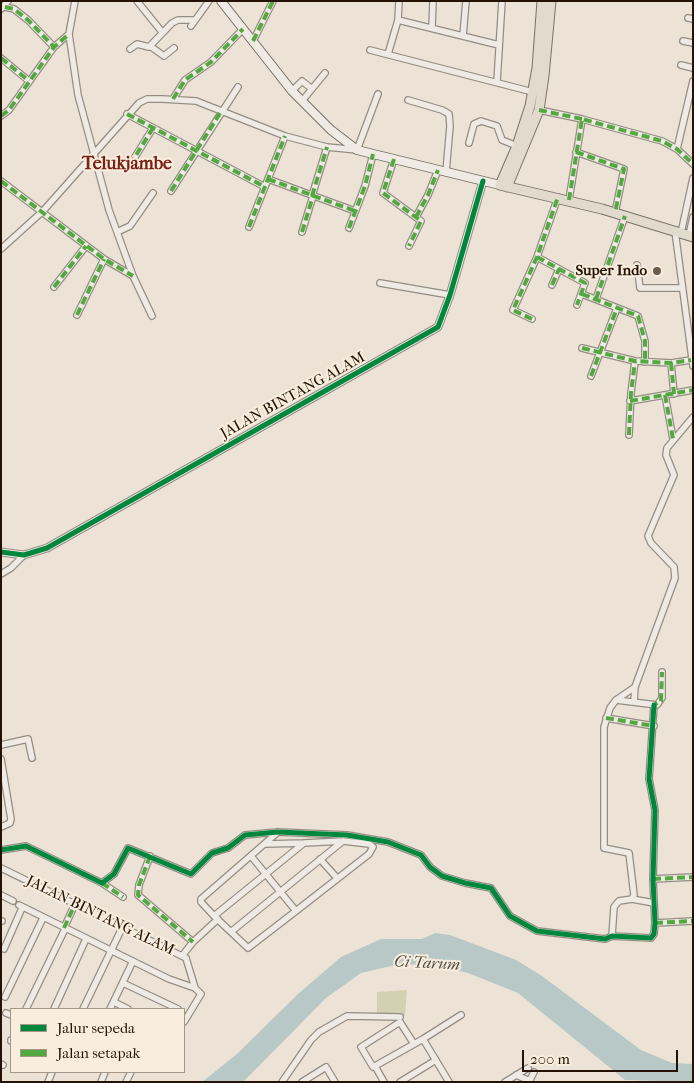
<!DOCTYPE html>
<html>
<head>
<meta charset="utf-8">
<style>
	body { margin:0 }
	#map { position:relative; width:694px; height:1083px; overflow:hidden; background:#ece3d6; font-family:"IM FELL French Canon",serif }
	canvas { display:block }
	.frame { position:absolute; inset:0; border:2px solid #241304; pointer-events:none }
	.legend { position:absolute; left:10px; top:1008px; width:175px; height:65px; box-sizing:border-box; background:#f9edde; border:1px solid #a49687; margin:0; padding:6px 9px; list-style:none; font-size:15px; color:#241304 }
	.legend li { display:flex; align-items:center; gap:10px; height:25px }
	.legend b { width:25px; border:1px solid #a49687 }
	.scale { position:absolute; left:522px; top:1050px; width:156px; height:22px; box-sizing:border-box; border:2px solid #241304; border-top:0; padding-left:6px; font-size:15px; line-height:18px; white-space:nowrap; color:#241304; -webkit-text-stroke:4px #f9edde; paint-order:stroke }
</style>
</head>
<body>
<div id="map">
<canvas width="694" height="1083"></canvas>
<div class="frame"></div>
<ul class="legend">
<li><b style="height:6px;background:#00873e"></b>Jalur sepeda</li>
<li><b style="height:6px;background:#53a840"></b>Jalan setapak</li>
</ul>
<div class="scale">200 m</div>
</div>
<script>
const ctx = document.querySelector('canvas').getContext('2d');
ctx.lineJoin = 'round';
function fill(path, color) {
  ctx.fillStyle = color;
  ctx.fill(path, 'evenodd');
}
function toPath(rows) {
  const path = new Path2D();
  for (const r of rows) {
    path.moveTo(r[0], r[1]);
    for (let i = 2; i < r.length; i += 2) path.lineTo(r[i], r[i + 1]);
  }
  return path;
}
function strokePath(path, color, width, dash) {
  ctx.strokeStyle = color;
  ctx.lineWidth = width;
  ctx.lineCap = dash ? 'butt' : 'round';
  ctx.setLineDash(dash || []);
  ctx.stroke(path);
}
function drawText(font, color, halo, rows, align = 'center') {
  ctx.font = font + ' "IM FELL French Canon",serif';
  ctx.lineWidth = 4;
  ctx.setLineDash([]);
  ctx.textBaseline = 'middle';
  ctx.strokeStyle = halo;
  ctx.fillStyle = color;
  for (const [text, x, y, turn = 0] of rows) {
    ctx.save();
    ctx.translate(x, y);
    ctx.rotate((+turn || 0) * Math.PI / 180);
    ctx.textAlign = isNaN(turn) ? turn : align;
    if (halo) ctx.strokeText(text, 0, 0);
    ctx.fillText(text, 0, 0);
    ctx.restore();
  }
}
fill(toPath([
	[407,990,405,1016,377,1015,377,992]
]), '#d4d1b2');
fill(toPath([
	[435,933,450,935,516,960,542,976,641,1050,672,1063,693,1064,693,1082,625,1080,518,993,468,973,438,966,400,964,361,973,326,998,243,1082,202,1082,237,1054,298,994,341,957,381,939,422,939]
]), '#b7c8c7');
const minor = toPath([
	[75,1,69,34,78,95,109,210,133,276,152,316],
	[137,1,162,32],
	[5,7,14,9,28,20,54,47],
	[1,9,8,1],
	[688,18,693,19],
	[398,20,499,45],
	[191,26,209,1],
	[432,28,433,1],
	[463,36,466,1],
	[253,41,273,1],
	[683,41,693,43],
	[150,46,164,56,174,48],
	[130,49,137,44,149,47,172,23,178,20,193,20],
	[370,50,529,91],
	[388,54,398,20,399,1],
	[1,58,29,81],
	[681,65,693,68],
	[497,82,502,1],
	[292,91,302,81,312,89],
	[173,99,185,80,211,62,243,29],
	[408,100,442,110,449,114,450,126,446,172],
	[302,101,325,73],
	[539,110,582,119],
	[127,114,265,187],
	[1,116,9,110,54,47,69,34],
	[469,143,474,124,481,121,497,126,502,140,517,146],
	[677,149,693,81],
	[576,152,624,169,615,213],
	[394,159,383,193,421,221,409,246],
	[130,165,153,128],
	[268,179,355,211],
	[1,181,104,259,133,276],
	[171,191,238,87],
	[312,196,327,147],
	[569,200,582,119,662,141,677,149,693,164],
	[416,217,428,195,438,170],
	[249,227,285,136],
	[349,228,365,186,373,154],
	[675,231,693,366],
	[117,232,130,226,153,193],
	[302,232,313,196],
	[681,233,693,178],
	[689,235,693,217],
	[1,249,43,211,139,103,147,99,162,99,196,101,285,136,327,147,357,150,378,94],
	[537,257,585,283,577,305],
	[637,265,640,288,680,288],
	[380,283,450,295],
	[552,285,559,269],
	[54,287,86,246],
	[582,294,638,316,645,341,645,362],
	[596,299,625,216],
	[77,315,104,259],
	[532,319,513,310,537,257,558,197],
	[582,348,635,361,671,363,691,360],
	[671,363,674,394],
	[591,376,617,308],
	[665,395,673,439],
	[630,401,693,390],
	[629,435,631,393,635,361],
	[1,574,11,568,24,555],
	[616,700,657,705,662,698,662,672],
	[634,702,635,687,675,578,674,567,651,543,648,536,674,475,666,455,667,448,693,417],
	[606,718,654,726],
	[1,745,28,739,32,758],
	[1,759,11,819,10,823,1,827],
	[265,844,304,843],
	[1,850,26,846,102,883,114,874,128,848,191,874,212,853,228,848,245,835,278,832,347,835,388,842,421,855,430,867,442,876,465,883,491,888,510,916,537,931,605,939,612,936,651,938,654,934,655,923,653,879,655,810,649,779,654,705],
	[150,856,139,885,138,895,193,942],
	[251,856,296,911,248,948,214,916,201,902,201,899,278,832],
	[320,859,337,878],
	[1,868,186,958,195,988,201,994,184,1022],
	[653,879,693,877],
	[102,883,123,897],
	[1,895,13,901],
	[632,899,654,903],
	[19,905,169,979,195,988],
	[214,916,304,843,343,841,369,844,373,847,369,854,296,911],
	[1,921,2,921],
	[655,923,693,921],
	[64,928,75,904],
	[232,931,343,841],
	[612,936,614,907,619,901,632,899,634,895,629,853,604,848,604,727,610,708,616,700,635,687],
	[4,949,22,908],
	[182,956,193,942,218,919],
	[123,983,178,1009],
	[5,997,43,918],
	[114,1002,128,1009],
	[26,1009,65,929],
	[54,1009,86,939],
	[83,1009,122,928],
	[110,1009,133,961],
	[6,1013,11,1015],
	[423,1039,461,1015],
	[11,1040,11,1041],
	[1,1064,3,1065],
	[375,1066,373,1067,361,1047,400,1022,414,1044],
	[516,1075,530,1081],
	[48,1082,52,1072],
	[101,1082,105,1072],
	[126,1082,131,1072],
	[282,1082,311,1040,319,1032,347,1016,400,1017],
	[302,1082,326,1067,335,1082],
	[384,1082,375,1066,423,1039,449,1082],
	[400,1082,436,1060],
	[505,1082,528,1068],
	[529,1082,534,1072]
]);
const tertiary = toPath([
	[1,552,24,555,47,548,438,327,450,295,483,181]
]);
const secondary = toPath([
	[221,1,292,91,331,130,357,150,500,185]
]);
const primary = toPath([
	[542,1,537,68,530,106,517,146,500,185,602,209,693,237],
	[507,187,539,110,544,76,551,1]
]);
strokePath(minor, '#958d84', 8);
strokePath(tertiary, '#958d84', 9);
strokePath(secondary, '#787168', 10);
strokePath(primary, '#787168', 11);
strokePath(minor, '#efebe4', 5.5);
strokePath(tertiary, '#efebe4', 7);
strokePath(secondary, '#efebe4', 8);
strokePath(primary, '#e3dace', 9);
strokePath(toPath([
	[5,7,14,9,28,20,54,47],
	[253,41,273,1],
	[1,58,29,81],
	[173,99,185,80,211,62,243,29],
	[539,110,582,119],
	[127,114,265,187],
	[1,116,9,110,54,47,69,34],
	[576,152,624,169,615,213],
	[394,159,383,193,421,221,409,246],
	[130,165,153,128],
	[268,179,355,211],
	[1,181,104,259,133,276],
	[171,191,222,110],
	[312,196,327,147],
	[569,200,582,119,662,141,677,149,693,164],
	[416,217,428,195,438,170],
	[249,227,285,136],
	[349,228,365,186,373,154],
	[302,232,313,196],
	[537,257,585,283,577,305],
	[552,285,559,269],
	[54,287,86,246],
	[582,294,638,316,645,341,645,362],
	[596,299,625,216],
	[77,315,104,259],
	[532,319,513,310,537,257,558,197],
	[582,348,635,361,671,363,691,360],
	[671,363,674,394],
	[591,376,617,308],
	[665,395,673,439],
	[630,401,693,390],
	[629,435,631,393,635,361],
	[655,709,654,705,661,701,662,672],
	[606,718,654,726],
	[150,856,139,885,138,895,193,942],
	[653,879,693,877],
	[102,883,123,897],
	[655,923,693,921],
	[64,928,75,904]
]), '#53a840', 4, [8, 4]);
strokePath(toPath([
	[1,552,24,555,47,548,438,327,450,295,483,181],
	[1,850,26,846,102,883,114,874,128,848,191,874,212,853,228,848,245,835,278,832,347,835,388,842,421,855,430,867,442,876,465,883,491,888,510,916,537,931,605,939,612,936,651,938,654,934,655,923,653,879,655,810,649,779,654,705]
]), '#00873e', 5);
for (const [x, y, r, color] of [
	[657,271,5,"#6a5c4e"]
]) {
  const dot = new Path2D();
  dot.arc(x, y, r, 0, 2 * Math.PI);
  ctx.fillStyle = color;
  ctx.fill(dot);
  strokePath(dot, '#f9edde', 2);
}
drawText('bold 15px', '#241304', '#f9edde', [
	["Super Indo",647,271]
], 'right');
drawText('15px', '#241304', '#f9edde', [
	["JALAN BINTANG ALAM",293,396,-29],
	["JALAN BINTANG ALAM",100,916,26]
]);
drawText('italic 16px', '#4f4e46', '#f9edde', [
	["Ci Tarum",427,964,3]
]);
drawText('bold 18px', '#7a1f14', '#f9edde', [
	["Telukjambe",127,165]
]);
</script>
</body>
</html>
